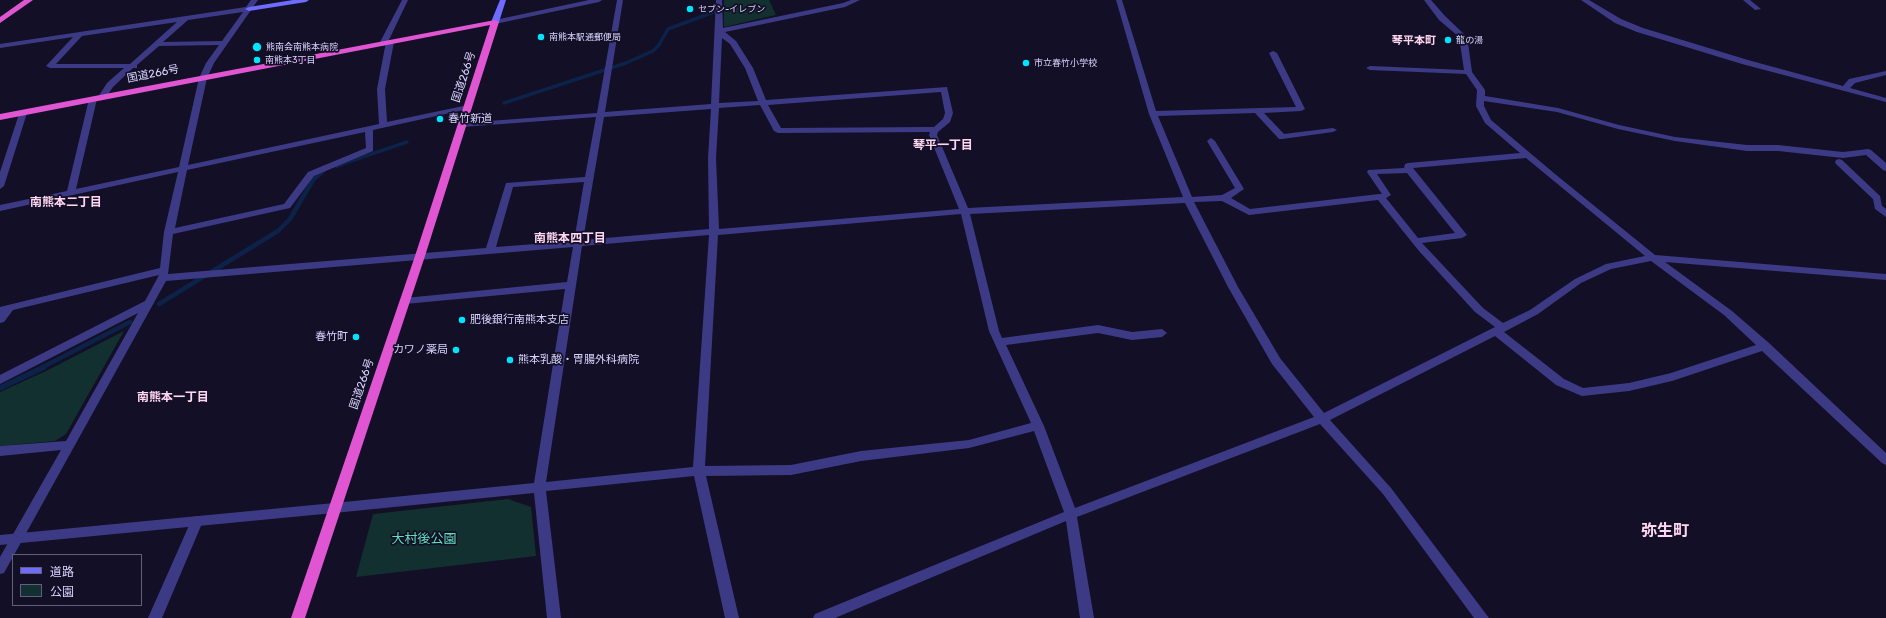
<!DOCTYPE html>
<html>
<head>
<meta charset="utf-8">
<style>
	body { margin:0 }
	#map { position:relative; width:1886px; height:618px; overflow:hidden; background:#130f26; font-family:Rubik,"Noto Sans JP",sans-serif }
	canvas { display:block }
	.legend { position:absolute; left:12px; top:554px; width:130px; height:52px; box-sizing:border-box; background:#130f26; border:1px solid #625e7d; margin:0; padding:5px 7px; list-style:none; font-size:12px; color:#d9d4ff }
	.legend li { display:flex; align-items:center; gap:8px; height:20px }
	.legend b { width:20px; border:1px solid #625e7d }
</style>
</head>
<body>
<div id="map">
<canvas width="1886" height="618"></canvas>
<ul class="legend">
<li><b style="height:5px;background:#6f6bff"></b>道路</li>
<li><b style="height:11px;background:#12302f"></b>公園</li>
</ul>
</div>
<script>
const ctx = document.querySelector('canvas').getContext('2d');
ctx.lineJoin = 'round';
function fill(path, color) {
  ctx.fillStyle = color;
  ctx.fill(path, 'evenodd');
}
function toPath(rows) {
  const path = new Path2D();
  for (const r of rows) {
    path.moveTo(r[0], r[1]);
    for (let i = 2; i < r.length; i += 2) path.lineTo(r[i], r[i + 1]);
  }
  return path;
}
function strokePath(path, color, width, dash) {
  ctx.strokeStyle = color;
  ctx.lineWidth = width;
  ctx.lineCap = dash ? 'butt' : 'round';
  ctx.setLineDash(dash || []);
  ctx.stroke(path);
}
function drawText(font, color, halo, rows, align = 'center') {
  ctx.font = font + ' Rubik,"Noto Sans JP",sans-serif';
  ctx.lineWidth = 3.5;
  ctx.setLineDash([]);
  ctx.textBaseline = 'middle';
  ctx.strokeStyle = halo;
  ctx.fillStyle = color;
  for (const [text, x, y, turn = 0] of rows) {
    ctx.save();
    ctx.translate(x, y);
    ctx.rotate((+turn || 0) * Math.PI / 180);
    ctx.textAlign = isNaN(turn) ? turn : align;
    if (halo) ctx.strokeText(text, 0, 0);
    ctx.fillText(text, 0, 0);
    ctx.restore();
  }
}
fill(toPath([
	[724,0,769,0,776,15,724,27],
	[124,331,66,434,55,441,0,446,0,392,46,371],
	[508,499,531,507,536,556,356,577,373,514]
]), '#12302f');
strokePath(toPath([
	[504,103,626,63,653,51,659,45,668,29,714,12],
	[339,165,407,142]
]), '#0c2248', 3.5);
strokePath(toPath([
	[337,166,342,164],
	[159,304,278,231,290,219,313,180,323,171],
	[41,368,130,322]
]), '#0c2248', 4.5);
strokePath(toPath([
	[0,388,44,367]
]), '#0c2248', 5.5);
fill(toPath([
	[251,0,258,0,214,63,207,78,188,165,379,124,377,89,386,42,390,40,394,42,385,89,387,122,468,105,472,107,468,109,373,130,373,151,314,176,290,208,173,234,168,274,486,248,506,183,585,177,596,117,462,127,458,125,462,123,597,113,617,0,623,0,605,112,711,104,716,0,722,0,723,28,843,3,851,0,860,0,845,7,725,32,736,41,753,68,766,100,947,87,953,113,950,122,938,132,937,135,968,208,1183,197,1149,114,1116,0,1122,0,1156,111,1296,107,1269,53,1273,51,1277,53,1305,109,1301,111,1264,113,1284,134,1333,128,1337,130,1333,132,1282,139,1279,139,1255,113,1158,116,1192,197,1222,195,1235,188,1207,141,1211,138,1215,141,1244,189,1231,198,1250,209,1379,194,1382,194,1367,172,1368,170,1404,168,1405,164,1408,163,1520,153,1485,123,1476,106,1477,90,1466,74,1370,70,1366,68,1370,66,1464,70,1460,43,1458,36,1439,20,1424,0,1431,0,1445,16,1465,35,1468,43,1472,72,1485,90,1485,96,1558,108,1619,125,1675,137,1747,145,1778,145,1843,152,1868,149,1871,150,1886,163,1886,171,1883,170,1866,155,1843,158,1778,151,1747,151,1675,141,1618,129,1557,112,1484,101,1484,106,1491,120,1555,174,1655,255,1886,274,1886,280,1665,262,1732,311,1769,343,1886,453,1886,465,1882,463,1762,351,1672,381,1629,391,1582,396,1556,385,1495,336,1330,420,1391,488,1489,618,1474,618,1383,494,1320,424,1077,517,1094,618,1080,618,1066,521,835,618,813,618,815,614,1064,512,1034,431,969,448,861,461,791,475,706,476,739,618,725,618,694,476,546,491,561,618,547,618,534,493,334,513,330,512,328,508,330,504,334,503,534,483,565,289,405,304,400,301,405,298,567,282,573,247,166,281,4,573,0,574,0,557,61,450,0,456,0,446,66,441,138,313,0,384,0,375,145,301,159,275,13,310,4,322,0,323,0,307,160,268,164,232,178,172,0,211,0,205,67,191,89,99,93,97,97,99,76,189,179,167,199,78,206,63,219,45,159,46,137,65,137,68,133,68,113,87,105,99,102,99,98,97,107,83,124,68,50,68,46,66,73,37,0,48,0,44,246,7,251,0],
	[243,12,222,41,163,42,188,20,243,12],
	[177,22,130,64,56,64,82,36,177,22],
	[722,38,730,44,745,68,758,101,719,103,722,38],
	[941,92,945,113,943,119,934,127,781,128,768,105,941,92],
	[760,105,774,131,778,133,930,132,929,135,959,209,719,229,716,158,719,108,760,105],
	[711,109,708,158,709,229,583,240,604,117,711,109],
	[365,132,366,148,308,172,284,204,175,228,187,170,365,132],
	[1526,158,1645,256,1606,264,1575,279,1530,310,1503,323,1483,308,1422,243,1462,238,1467,235,1413,168,1526,158],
	[1407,173,1455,233,1418,238,1386,198,1391,195,1377,174,1407,173],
	[584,182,574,241,496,247,513,187,584,182],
	[1378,200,1419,251,1475,312,1495,327,1324,413,1280,358,1238,287,1194,202,1222,201,1249,215,1378,200],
	[1185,203,1228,287,1272,364,1314,417,1075,508,1044,426,1006,345,1098,333,1132,340,1162,337,1167,333,1162,329,1132,332,1098,325,1002,338,999,331,970,214,1185,203],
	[961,214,989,331,1031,423,969,440,861,451,791,465,705,466,718,235,961,214],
	[709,235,693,467,546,482,582,246,709,235],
	[1651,261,1724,315,1756,345,1671,373,1629,383,1583,388,1564,379,1504,332,1538,314,1581,283,1611,269,1651,261],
	[1581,0,1589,0,1621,19,1643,28,1748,60,1843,86,1849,79,1886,71,1886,75,1855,83,1850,88,1886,98,1886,102,1742,64,1637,32,1615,23,1581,0],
	[1743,0,1750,0,1761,9,1755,10,1743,0],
	[20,111,23,111,27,113,4,186,0,189,0,172,20,111],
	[1839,159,1842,160,1880,196,1882,206,1886,209,1886,217,1875,209,1873,199,1836,164,1835,162,1836,160,1839,159],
	[197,516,201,517,203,521,162,618,148,618,191,521,193,517,197,516]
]), '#3d3a85');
fill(toPath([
	[402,0,408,0,387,44,383,46,380,46,379,44,402,0],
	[589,0,602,0,599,2,495,24,491,22,495,20,589,0],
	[334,503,338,504,340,508,338,512,334,513,0,545,0,535,334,503]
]), '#3d3a85');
fill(toPath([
	[293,0,309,0,306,2,249,11,245,9,249,7,293,0],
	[500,0,506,0,499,22,495,24,491,22,500,0]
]), '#6f6bff');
fill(toPath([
	[24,0,33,0,0,23,0,17,24,0],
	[495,20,499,22,425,256,305,618,291,618,415,256,490,25,0,120,0,114,495,20]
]), '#e055d1');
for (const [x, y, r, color] of [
	[690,9,4,"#00e5ff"],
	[541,37,4,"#00e5ff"],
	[1448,40,4,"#00e5ff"],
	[257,47,5,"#00e5ff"],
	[257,60,4,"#00e5ff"],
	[1026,63,4,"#00e5ff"],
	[440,119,4,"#00e5ff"],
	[462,320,4,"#00e5ff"],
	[356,337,4,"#00e5ff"],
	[456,350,4,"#00e5ff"],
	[510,360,4,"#00e5ff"]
]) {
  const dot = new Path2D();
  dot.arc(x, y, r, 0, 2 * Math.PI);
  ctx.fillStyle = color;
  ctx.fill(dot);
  strokePath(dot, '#130f26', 1.5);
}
drawText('9px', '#d9d4ff', '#130f26', [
	["セブン-イレブン",698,9],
	["南熊本駅通郵便局",549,37],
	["龍の湯",1456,40],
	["熊南会南熊本病院",266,47],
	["南熊本3丁目",265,60],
	["市立春竹小学校",1034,63]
], 'left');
drawText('bold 11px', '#ffd6f0', '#130f26', [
	["琴平本町",1414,41]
]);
drawText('11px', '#d9d4ff', '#130f26', [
	["国道266号",153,74,-11],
	["国道266号",464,77,-72],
	["国道266号",362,384,-71]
]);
drawText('11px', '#d9d4ff', '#130f26', [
	["春竹新道",448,119],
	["肥後銀行南熊本支店",470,320],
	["春竹町",348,337,"right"],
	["カワノ薬局",448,350,"right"],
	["熊本乳酸・胃腸外科病院",518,360]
], 'left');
drawText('bold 12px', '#ffd6f0', '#130f26', [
	["琴平一丁目",943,146],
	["南熊本二丁目",66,203],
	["南熊本四丁目",570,239],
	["南熊本一丁目",173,398]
]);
drawText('13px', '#5fe0c0', '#130f26', [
	["大村後公園",424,539]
]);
drawText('bold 16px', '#ffd6f0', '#130f26', [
	["弥生町",1665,531]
]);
</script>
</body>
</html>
